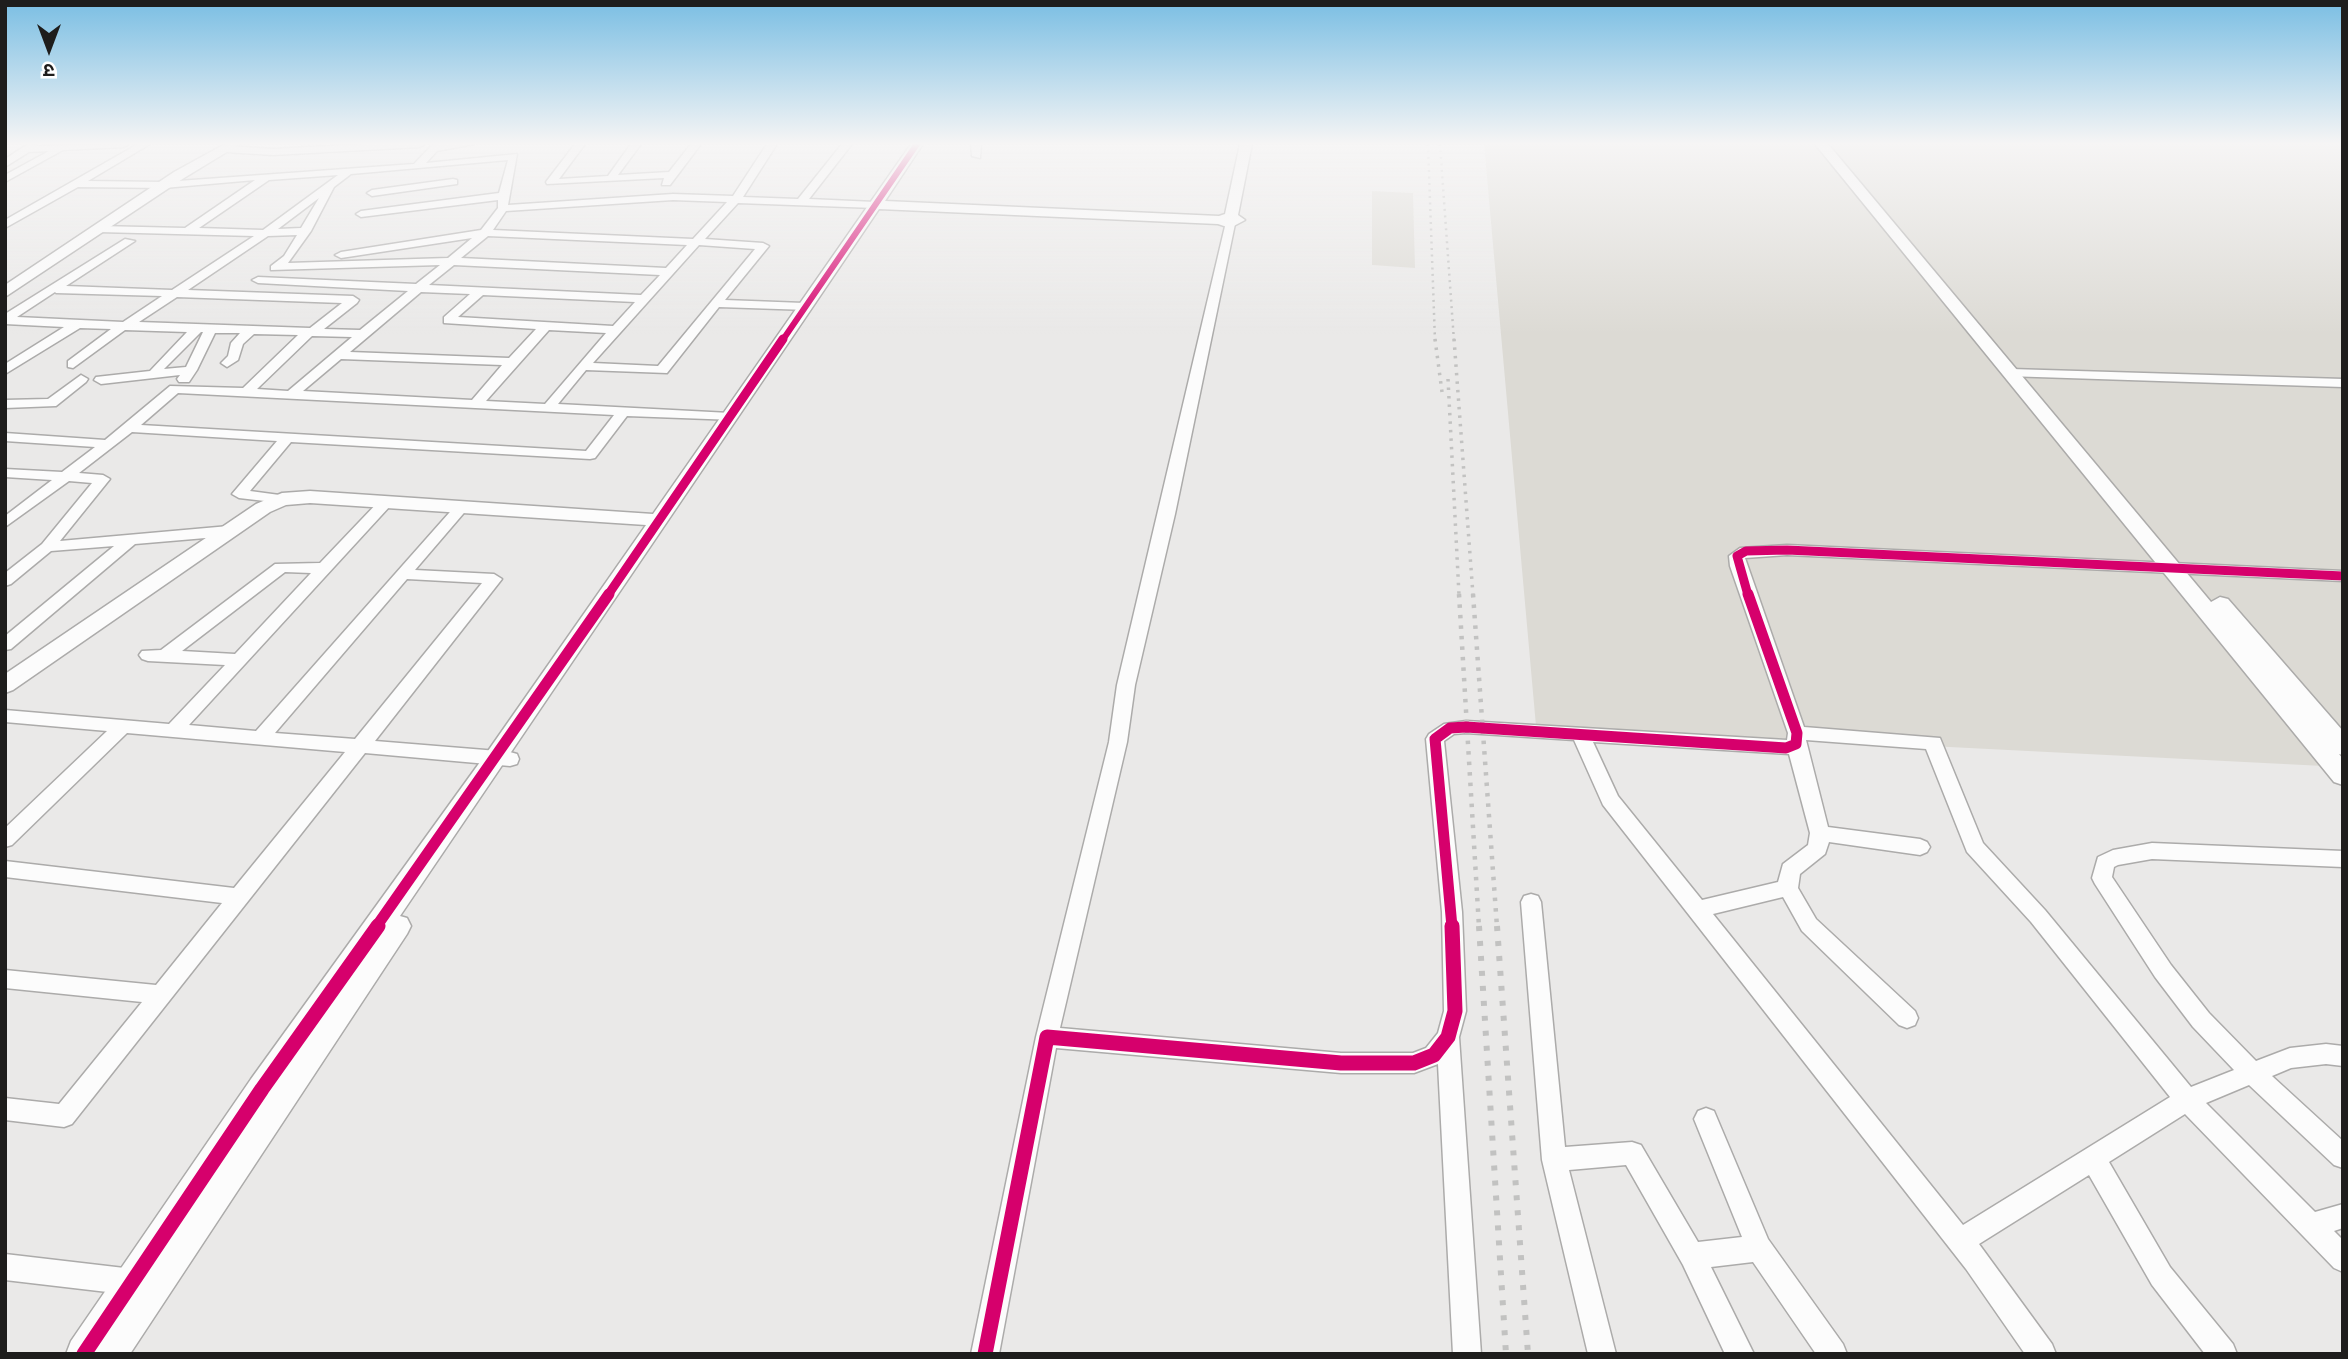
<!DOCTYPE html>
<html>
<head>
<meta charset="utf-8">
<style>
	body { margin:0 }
	#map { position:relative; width:2348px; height:1359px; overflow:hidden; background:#eae9e8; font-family:Jost,"Noto Sans Devanagari",sans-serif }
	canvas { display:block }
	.frame { position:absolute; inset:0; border:7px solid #1e1d1c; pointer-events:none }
	.north { position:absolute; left:14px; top:14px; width:70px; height:70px; -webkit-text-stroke:5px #fff; paint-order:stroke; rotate:180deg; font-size:19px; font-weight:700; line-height:28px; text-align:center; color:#1e1d1c }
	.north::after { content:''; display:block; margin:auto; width:24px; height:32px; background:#1e1d1c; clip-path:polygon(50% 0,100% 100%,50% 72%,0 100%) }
</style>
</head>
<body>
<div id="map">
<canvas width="2348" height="1359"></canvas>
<div class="frame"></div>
<div class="north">उ</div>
</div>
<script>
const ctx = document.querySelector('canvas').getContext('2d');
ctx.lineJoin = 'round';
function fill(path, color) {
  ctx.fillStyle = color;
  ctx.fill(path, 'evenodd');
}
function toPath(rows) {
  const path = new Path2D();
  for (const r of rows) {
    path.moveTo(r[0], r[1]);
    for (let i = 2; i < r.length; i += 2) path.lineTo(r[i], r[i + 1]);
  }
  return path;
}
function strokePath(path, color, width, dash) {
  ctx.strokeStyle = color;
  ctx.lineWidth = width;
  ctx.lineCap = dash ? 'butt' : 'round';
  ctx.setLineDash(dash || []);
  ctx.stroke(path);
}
fill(toPath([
	[1484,144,2343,144,2343,767,1536,726],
	[1372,191,1413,193,1415,268,1372,265]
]), '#dcdad4');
const minor = toPath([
	[28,144,38,146,129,144,124,147,63,150,5,182,5,175,49,151,29,152,5,167,5,159,28,144],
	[138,144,150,144,88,181,164,182,414,164,433,144,474,144,437,151,426,163,517,154,508,205,673,194,733,196,767,144,777,144,743,197,798,199,842,144,852,144,809,199,875,202,880,205,875,208,738,203,705,239,763,243,769,246,725,300,804,303,808,304,808,310,719,307,667,373,586,370,558,404,730,413,735,414,735,420,627,416,595,458,590,459,291,442,250,491,287,496,289,499,282,503,239,498,232,494,277,441,132,432,79,473,103,475,110,479,60,541,229,526,237,531,229,536,135,544,11,649,5,650,5,636,114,546,51,551,11,584,5,586,5,573,42,544,92,483,69,481,5,527,5,516,52,480,5,477,5,469,62,472,95,447,5,441,5,433,105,440,170,386,243,388,298,335,254,334,243,344,238,360,227,367,221,363,228,356,231,343,240,333,215,333,197,370,189,382,179,382,177,379,180,375,101,384,94,380,96,377,150,371,187,332,125,330,73,368,68,367,68,361,111,329,80,328,5,374,5,364,64,327,5,324,5,314,125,239,135,241,66,286,172,290,254,236,99,232,94,229,99,226,185,228,255,180,164,188,78,187,5,228,5,220,138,144],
	[508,160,499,193,361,211,356,214,361,217,498,200,498,208,481,230,341,252,335,255,341,258,472,238,448,258,288,263,311,231,334,187,351,174,508,160],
	[338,175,263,230,199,228,269,180,338,175],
	[319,198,301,228,278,229,319,198],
	[673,200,727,202,693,239,493,230,506,211,673,200],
	[297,235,284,256,271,266,271,270,440,265,416,284,258,277,252,280,258,283,408,291,360,330,324,329,357,303,359,300,353,296,188,290,268,236,297,235],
	[488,236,687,245,666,268,461,258,488,236],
	[699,245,755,249,658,366,593,363,699,245],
	[454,265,660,275,641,295,429,285,454,265],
	[55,292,56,293,162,296,123,322,17,317,55,292],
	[421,292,470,294,444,317,444,323,536,329,509,358,350,352,421,292],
	[483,295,635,302,613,326,458,317,483,295],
	[177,297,342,303,310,328,139,322,177,297],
	[549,330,606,333,545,404,486,401,549,330],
	[201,332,203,332,186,367,164,369,201,332],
	[312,336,352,337,288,391,257,389,312,336],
	[341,359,502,365,472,400,303,391,341,359],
	[178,393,614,415,586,451,141,425,178,393],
	[366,144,425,144,420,147,273,155,226,152,221,149,226,146,273,149,366,144],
	[575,144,585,144,559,179,608,176,631,144,641,144,618,175,669,172,691,144,701,144,670,185,662,185,664,178,547,184,546,182,575,144],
	[971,144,981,144,980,158,972,156,971,144],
	[453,179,457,180,457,184,372,196,367,193,372,190,453,179],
	[1226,222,1235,224,1175,514,1135,685,1127,742,1060,1028,1341,1053,1413,1053,1426,1048,1438,1033,1444,1011,1442,912,1426,739,1429,734,1444,724,1466,721,1787,740,1788,733,1730,566,1729,556,1740,548,1787,545,2343,571,2343,581,1787,555,1745,558,1804,727,1940,738,1983,843,2045,910,2191,1087,2234,1070,2193,1027,2155,977,2095,884,2092,878,2098,857,2113,850,2152,843,2343,851,2343,867,2152,859,2118,865,2114,867,2112,877,2171,965,2209,1013,2256,1061,2290,1048,2326,1044,2343,1046,2343,1066,2326,1064,2291,1068,2272,1076,2343,1141,2343,1168,2334,1165,2249,1085,2206,1103,2315,1212,2343,1204,2343,1228,2334,1231,2343,1240,2343,1272,2334,1268,2185,1114,2109,1162,2170,1267,2233,1344,2237,1354,2205,1354,2152,1285,2089,1175,1979,1244,2052,1344,2056,1354,2025,1354,1966,1269,1603,805,1574,740,1466,733,1454,734,1444,741,1462,912,1466,1011,1459,1037,1481,1354,1453,1354,1438,1064,1414,1073,1341,1073,1056,1048,999,1354,971,1354,1036,1037,1109,742,1117,685,1226,222],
	[1806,740,1926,749,1967,852,2031,922,2170,1097,1963,1225,1713,914,1783,897,1802,931,1899,1025,1907,1028,1915,1025,1918,1018,1915,1011,1816,919,1798,888,1800,874,1825,854,1829,842,1920,855,1927,852,1930,847,1927,842,1920,839,1828,827,1806,740],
	[1593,742,1789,754,1810,833,1808,845,1783,864,1778,882,1702,900,1618,796,1593,742],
	[2011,369,2343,379,2343,387,2006,376,2005,373,2011,369],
	[81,375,88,379,86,382,56,406,5,408,5,400,48,399,81,375],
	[386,498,391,499,393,502,391,505,189,725,256,731,457,504,462,503,469,507,415,570,494,574,502,579,375,741,510,752,517,754,519,759,517,764,510,766,365,753,72,1124,64,1127,5,1120,5,1098,59,1104,142,1002,5,988,5,970,156,985,222,903,5,877,5,861,234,888,345,752,127,733,12,845,5,847,5,828,107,731,5,722,5,710,169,724,225,665,148,661,142,659,139,655,142,651,161,650,275,564,320,563,381,499,386,498],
	[285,572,311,573,235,654,182,651,285,572],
	[407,579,482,583,355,739,275,733,407,579],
	[1531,894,1538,896,1541,902,1565,1147,1632,1142,1641,1145,1698,1242,1742,1237,1694,1119,1698,1111,1706,1108,1714,1111,1768,1239,1843,1344,1847,1354,1816,1354,1753,1262,1711,1267,1754,1354,1725,1354,1683,1265,1626,1165,1569,1170,1616,1354,1588,1354,1542,1160,1521,902,1524,896,1531,894],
	[5,1254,133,1269,142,1273,146,1282,142,1291,133,1295,5,1280,5,1254]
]);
const tertiary = toPath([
	[225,144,240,144,184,178,5,297,5,285,174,172,225,144],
	[911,144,923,144,885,201,1219,216,1225,214,1240,144,1252,144,1238,215,1245,220,1230,228,1218,224,879,209,400,916,407,918,411,926,407,934,130,1354,66,1354,71,1341,251,1079,488,751,646,525,310,503,286,505,270,512,13,690,5,693,5,674,256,504,282,493,310,491,653,514,911,144],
	[1815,144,1828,144,2211,602,2220,597,2228,599,2343,731,2343,755,2339,754,2343,759,2343,785,2334,782,1815,144]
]);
strokePath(minor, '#acabaa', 3);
strokePath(tertiary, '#acabaa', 3);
fill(minor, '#fcfcfc');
fill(tertiary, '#fcfcfc');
strokePath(toPath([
	[1428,144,1435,341],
	[1440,144,1454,341]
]), '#c2c2c1', 2.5, [2, 4.5]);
strokePath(toPath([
	[1435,339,1442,392],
	[1454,339,1473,595],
	[1448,379,1459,595]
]), '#c2c2c1', 3.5, [2.5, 6]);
strokePath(toPath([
	[1459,594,1479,927],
	[1473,594,1497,927]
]), '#c2c2c1', 4.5, [3.5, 7]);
strokePath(toPath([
	[1479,926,1506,1354],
	[1497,926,1528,1354]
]), '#c2c2c1', 6, [5, 10]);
strokePath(toPath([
	[782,341,917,144]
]), '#d6006c', 6);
strokePath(toPath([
	[608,595,783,339],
	[1748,595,1737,556,1746,551,1787,550,2343,576]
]), '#d6006c', 9);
strokePath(toPath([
	[376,927,609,594],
	[1452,927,1435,739,1450,728,1466,727,1786,748,1796,744,1797,733,1748,594]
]), '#d6006c', 11);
strokePath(toPath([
	[84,1354,262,1089,378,926],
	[985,1354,1047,1037,1341,1063,1414,1063,1434,1055,1448,1037,1455,1011,1452,926]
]), '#d6006c', 15);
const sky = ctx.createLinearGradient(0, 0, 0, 334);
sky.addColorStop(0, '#7abee3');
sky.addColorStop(0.43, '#f6f5f5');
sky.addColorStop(1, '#f6f5f500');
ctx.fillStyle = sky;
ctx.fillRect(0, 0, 2348, 334);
</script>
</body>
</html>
